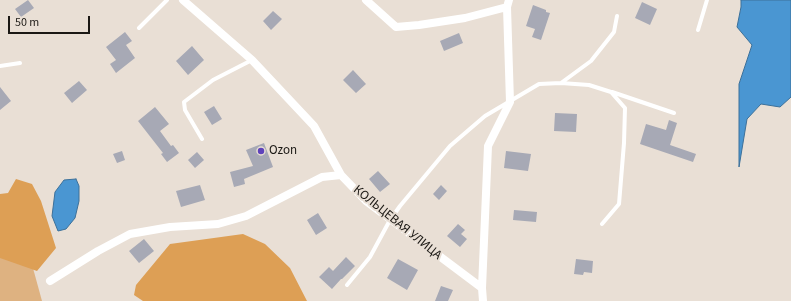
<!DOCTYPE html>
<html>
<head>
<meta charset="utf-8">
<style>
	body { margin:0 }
	#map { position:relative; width:791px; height:301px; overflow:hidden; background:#e9dfd5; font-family:"Source Sans 3",sans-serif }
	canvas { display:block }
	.scale { position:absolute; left:8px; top:16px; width:82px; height:18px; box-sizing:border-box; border:2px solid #1b1814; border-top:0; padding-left:5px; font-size:12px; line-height:14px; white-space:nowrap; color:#1b1814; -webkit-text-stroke:3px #e9dfd5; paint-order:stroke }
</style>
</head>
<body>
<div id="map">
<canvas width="791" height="301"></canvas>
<div class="scale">50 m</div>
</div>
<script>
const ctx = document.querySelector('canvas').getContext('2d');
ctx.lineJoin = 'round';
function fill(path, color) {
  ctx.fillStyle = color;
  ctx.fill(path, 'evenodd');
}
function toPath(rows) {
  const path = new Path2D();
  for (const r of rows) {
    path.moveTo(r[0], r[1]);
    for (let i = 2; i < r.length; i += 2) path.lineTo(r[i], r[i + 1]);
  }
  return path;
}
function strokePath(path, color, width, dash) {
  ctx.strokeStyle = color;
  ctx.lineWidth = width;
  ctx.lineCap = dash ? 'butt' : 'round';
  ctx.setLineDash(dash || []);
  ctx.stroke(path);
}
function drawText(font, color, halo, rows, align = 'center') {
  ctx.font = font + ' "Source Sans 3",sans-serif';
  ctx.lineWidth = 4;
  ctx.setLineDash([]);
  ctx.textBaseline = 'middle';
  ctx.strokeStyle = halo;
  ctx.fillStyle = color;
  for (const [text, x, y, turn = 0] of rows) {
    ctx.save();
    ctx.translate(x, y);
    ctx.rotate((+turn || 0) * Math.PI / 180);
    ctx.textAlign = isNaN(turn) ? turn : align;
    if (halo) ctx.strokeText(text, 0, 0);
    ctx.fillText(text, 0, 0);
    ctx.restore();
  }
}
fill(toPath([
	[0,220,25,239,42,301,0,301]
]), '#deb281');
fill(toPath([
	[16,179,32,184,41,201,56,248,37,271,0,258,0,194,8,193],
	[243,234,265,244,290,268,307,301,143,301,134,295,136,285,170,244]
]), '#dd9f55');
const water = toPath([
	[741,0,791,0,791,97,780,107,761,104,747,119,739,167,739,84,752,45,737,27,741,7,741,0],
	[76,179,79,186,79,201,75,218,66,229,58,231,52,216,55,192,64,180,76,179]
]);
fill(water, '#4a96d2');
strokePath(water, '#3c7099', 1);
fill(toPath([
	[28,0,34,8,21,17,15,9],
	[642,2,657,9,650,25,635,18],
	[533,5,546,10,546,12,550,13,541,40,532,37,535,29,526,26],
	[273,11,282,19,271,30,263,21],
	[125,32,132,41,126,45,135,58,116,73,110,64,116,60,106,47],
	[459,33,463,43,444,51,440,41],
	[192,46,204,60,188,75,176,61],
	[353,70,366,84,356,93,343,80],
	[79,81,87,90,72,103,64,93],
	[0,87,11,101,0,110],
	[214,106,222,119,212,125,204,112],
	[155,107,169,124,160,131,171,146,173,145,179,153,167,162,161,154,163,153,138,121],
	[555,113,577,114,576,132,554,131],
	[669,120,677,123,670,145,696,154,693,162,640,144,646,124,666,130],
	[264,143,273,167,244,179,245,184,234,187,230,172,253,166,246,150],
	[122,151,125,160,117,163,113,154],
	[506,151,531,154,528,171,504,168],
	[197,152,204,160,195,168,188,160],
	[378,171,390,184,380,192,369,179],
	[200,185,205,200,181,207,176,191],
	[441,185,447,191,439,200,433,194],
	[514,210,537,212,536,222,513,220],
	[318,213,327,228,316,235,307,220],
	[458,224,465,230,461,234,467,239,460,247,447,236],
	[144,239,154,251,139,263,129,251],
	[346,257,355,266,342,279,341,279,332,289,319,277,329,267,333,271],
	[398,259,418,270,407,290,387,278],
	[576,259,593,261,592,273,584,272,583,275,574,274],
	[441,286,453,290,448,301,435,301]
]), '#a7a9b5');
strokePath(toPath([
	[139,28,167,0],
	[698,30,707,0],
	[0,66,20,63],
	[561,83,589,85,611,92,625,108,624,143,619,204,602,224],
	[612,92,674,113],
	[202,139,185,110,184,102,213,80,252,60],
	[347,285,370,257,390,220,400,206,450,146,485,116,539,84,561,83,591,61,614,32,617,16]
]), '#fff', 4);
strokePath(toPath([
	[183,0,252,60,314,126,341,175,366,201,482,288,483,301],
	[366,0,396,27,419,25,465,18,507,7],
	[50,281,98,251,130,234,170,227,218,224,246,216,322,177,341,175],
	[482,288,488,146,510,102,507,7,509,0]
]), '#fff', 8);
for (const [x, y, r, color] of [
	[261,151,4,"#5e42bb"]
]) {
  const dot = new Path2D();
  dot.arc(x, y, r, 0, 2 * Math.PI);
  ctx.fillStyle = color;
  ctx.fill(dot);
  strokePath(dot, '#e9dfd5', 1.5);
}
drawText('13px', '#1b1814', '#e9dfd5', [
	["Ozon",269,151]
], 'left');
drawText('13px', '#1b1814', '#e9dfd5', [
	["КОЛЬЦЕВАЯ УЛИЦА",397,223,39]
]);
</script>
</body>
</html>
